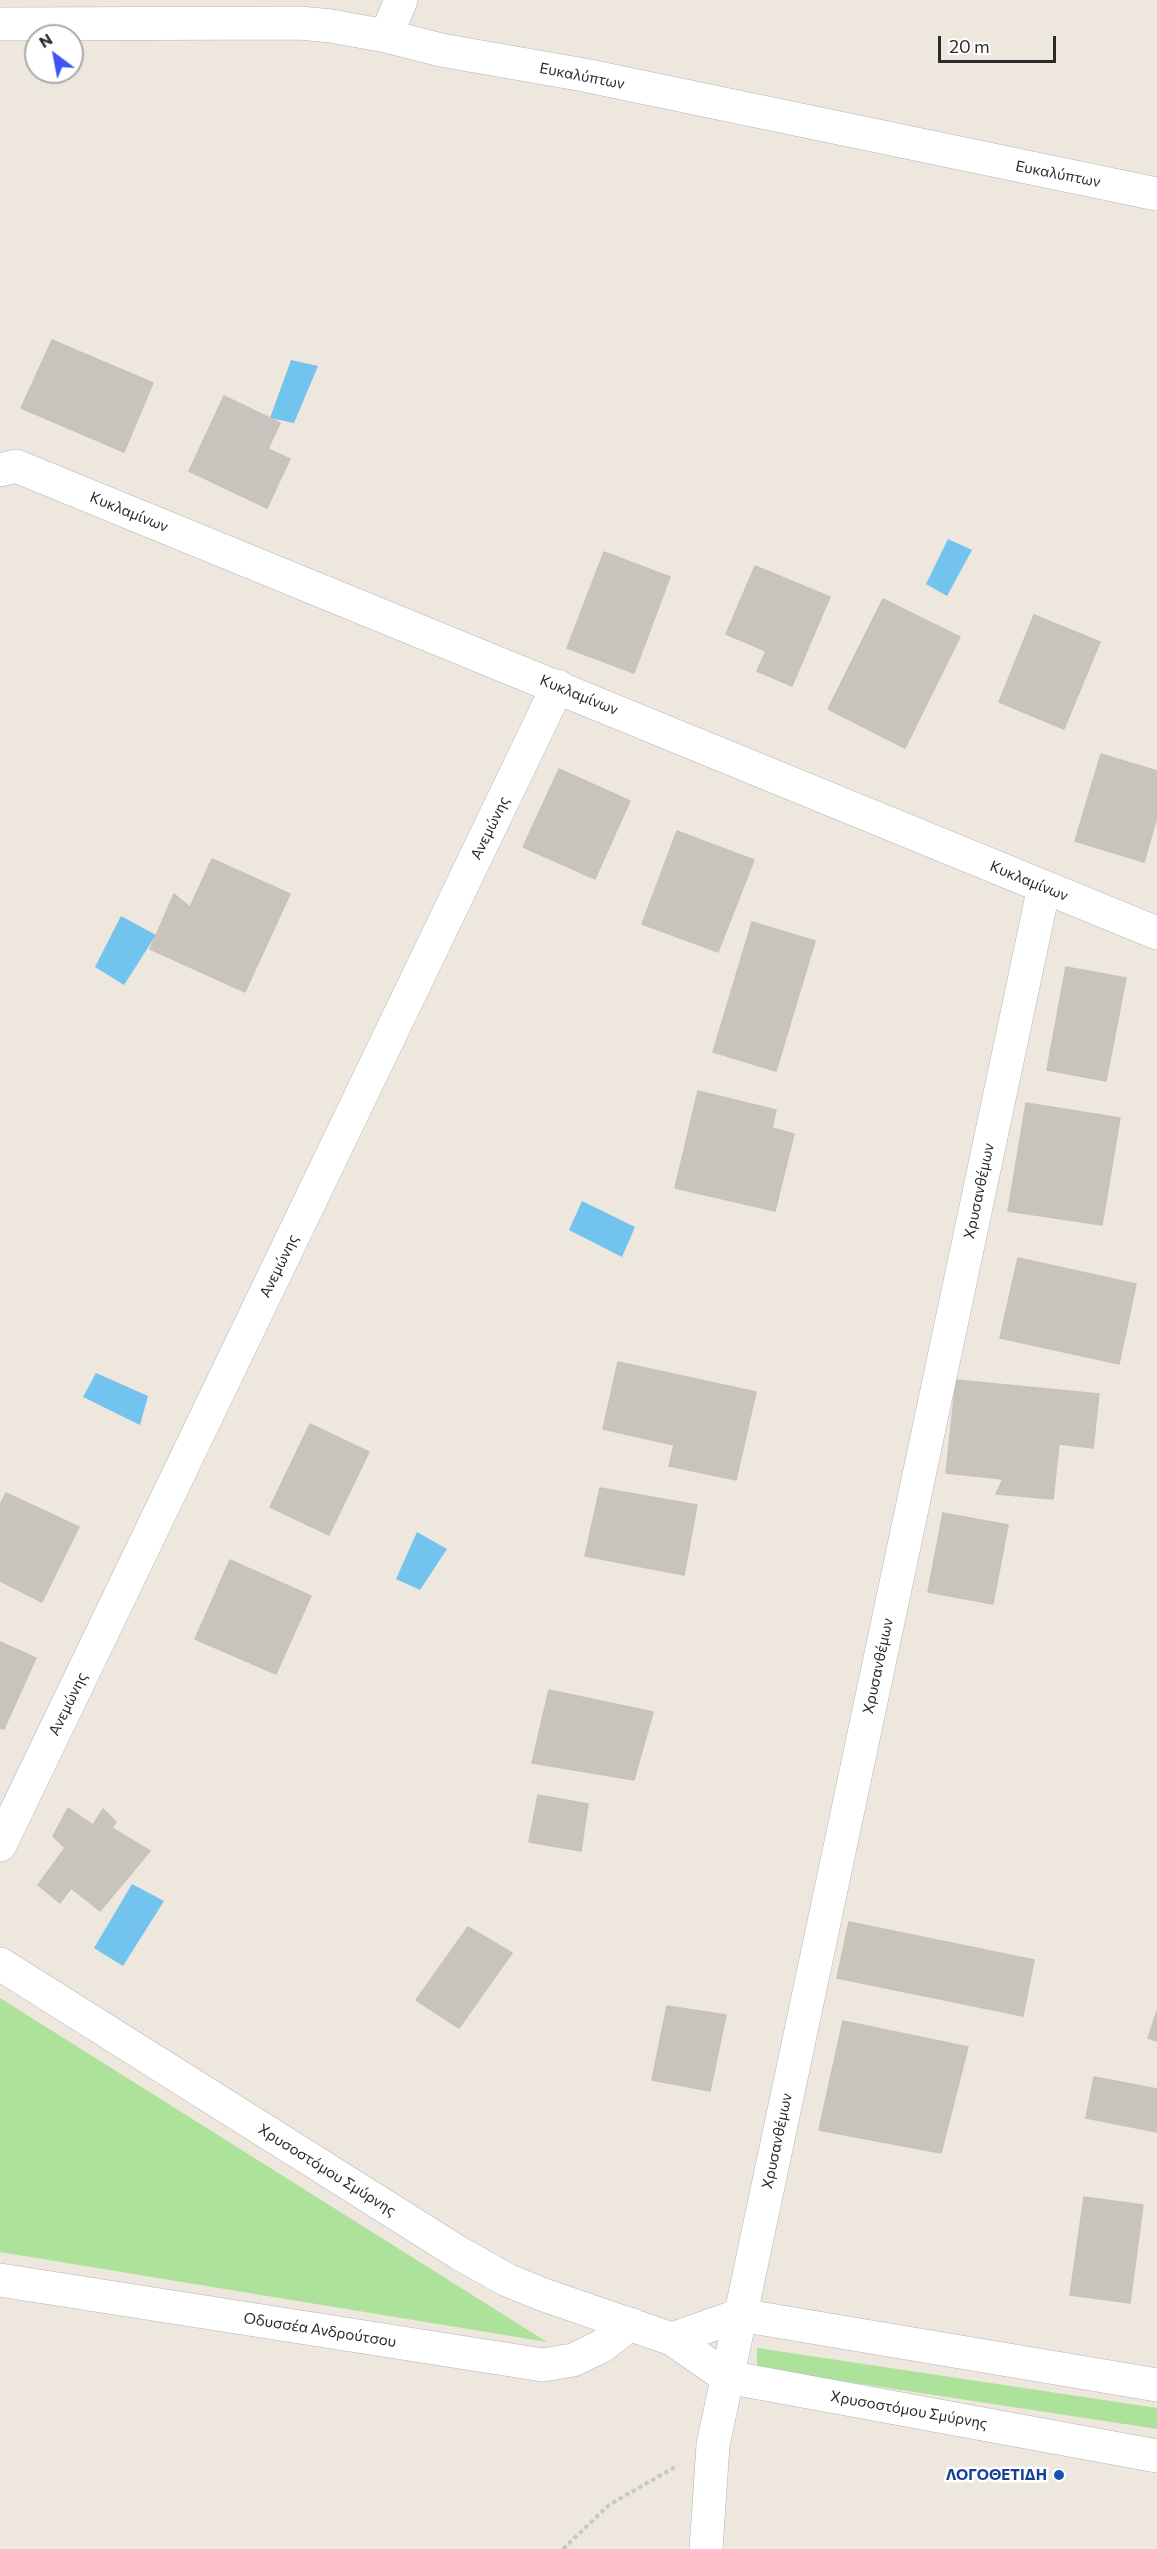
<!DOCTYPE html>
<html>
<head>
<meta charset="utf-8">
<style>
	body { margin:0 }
	#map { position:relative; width:1157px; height:2549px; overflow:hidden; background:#ede7dd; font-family:Commissioner,sans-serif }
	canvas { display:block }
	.north { position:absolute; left:24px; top:24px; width:60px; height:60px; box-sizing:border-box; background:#fff; border:2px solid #aaa; border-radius:50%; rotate:328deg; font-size:16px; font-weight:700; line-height:24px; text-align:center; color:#2b2b2b }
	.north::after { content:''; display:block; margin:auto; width:21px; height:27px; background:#4053f8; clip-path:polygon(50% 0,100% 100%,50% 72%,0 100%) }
	.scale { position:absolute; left:938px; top:36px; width:118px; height:27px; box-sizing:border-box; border:3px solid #2b2b2b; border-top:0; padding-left:8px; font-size:18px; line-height:21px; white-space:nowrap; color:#2b2b2b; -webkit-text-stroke:4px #fff; paint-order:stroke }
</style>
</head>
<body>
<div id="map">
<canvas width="1157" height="2549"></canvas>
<div class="north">N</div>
<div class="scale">20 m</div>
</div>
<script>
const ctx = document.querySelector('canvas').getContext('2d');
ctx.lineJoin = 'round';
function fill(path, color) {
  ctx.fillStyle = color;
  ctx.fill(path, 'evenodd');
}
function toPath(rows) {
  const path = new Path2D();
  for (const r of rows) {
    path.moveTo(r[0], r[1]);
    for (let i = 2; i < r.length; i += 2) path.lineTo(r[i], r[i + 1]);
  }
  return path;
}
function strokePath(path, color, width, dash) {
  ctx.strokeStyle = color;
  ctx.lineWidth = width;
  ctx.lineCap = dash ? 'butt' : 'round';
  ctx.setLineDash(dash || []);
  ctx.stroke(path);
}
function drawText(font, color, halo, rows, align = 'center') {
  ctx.font = font + ' Commissioner,sans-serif';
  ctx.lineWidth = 5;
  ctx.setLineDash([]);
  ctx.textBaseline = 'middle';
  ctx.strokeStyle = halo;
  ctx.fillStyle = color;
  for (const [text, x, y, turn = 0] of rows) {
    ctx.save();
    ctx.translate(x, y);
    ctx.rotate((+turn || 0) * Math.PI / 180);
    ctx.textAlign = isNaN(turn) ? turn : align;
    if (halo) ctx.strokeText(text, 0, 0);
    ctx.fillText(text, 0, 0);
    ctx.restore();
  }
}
fill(toPath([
	[0,1998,547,2342,0,2252],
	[757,2348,1157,2408,1157,2429,757,2368]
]), '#ade29b');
fill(toPath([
	[291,360,318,366,294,423,270,418],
	[948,539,972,550,947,596,926,584],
	[121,916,156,935,124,985,95,967],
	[582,1201,635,1227,622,1257,569,1230],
	[96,1373,148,1396,140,1425,83,1397],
	[417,1532,447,1549,420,1590,396,1579],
	[132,1884,164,1901,123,1966,94,1948]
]), '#72c3ed');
const building = toPath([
	[52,340,153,383,124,452,21,408,52,340],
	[224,396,280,423,268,449,290,459,267,508,189,471,224,396],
	[604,552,670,577,634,673,567,648,604,552],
	[755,566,830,597,792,686,757,671,766,651,726,634,755,566],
	[883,599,960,637,905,748,828,709,883,599],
	[1034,615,1100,642,1064,729,999,702,1034,615],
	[1101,754,1157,771,1157,817,1144,862,1075,841,1101,754],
	[559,769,630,801,595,879,523,847,559,769],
	[677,831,754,860,718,952,642,924,677,831],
	[212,859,290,894,245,992,150,949,174,894,190,907,212,859],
	[752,922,815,941,776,1071,713,1052,752,922],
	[1066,967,1126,978,1106,1081,1047,1070,1066,967],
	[698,1091,776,1110,772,1128,794,1134,775,1211,675,1188,698,1091],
	[1026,1103,1120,1118,1102,1225,1008,1211,1026,1103],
	[1018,1258,1136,1284,1119,1364,1000,1338,1018,1258],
	[618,1362,756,1392,736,1480,669,1466,674,1445,603,1429,618,1362],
	[956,1380,1099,1394,1093,1448,1059,1444,1053,1499,996,1494,1003,1479,946,1473,956,1380],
	[310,1424,369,1452,329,1535,270,1507,310,1424],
	[600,1488,697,1505,684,1575,585,1556,600,1488],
	[6,1493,79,1527,42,1602,0,1581,0,1505,6,1493],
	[943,1513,1008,1525,993,1604,928,1592,943,1513],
	[230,1560,311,1596,276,1674,195,1639,230,1560],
	[0,1642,36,1658,4,1729,0,1728,0,1642],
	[549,1690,653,1712,634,1780,532,1763,549,1690],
	[538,1795,588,1804,581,1851,529,1842,538,1795],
	[68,1808,93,1825,103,1809,116,1822,112,1828,150,1851,100,1911,71,1888,60,1903,38,1885,65,1848,53,1836,68,1808],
	[849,1922,1034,1960,1023,2016,837,1978,849,1922],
	[468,1927,512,1953,459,2028,416,2000,468,1927],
	[667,2006,726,2015,710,2091,652,2080,667,2006],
	[1157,2011,1157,2041,1148,2038,1157,2011],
	[843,2021,968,2047,941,2153,819,2130,843,2021],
	[1094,2077,1157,2089,1157,2132,1086,2118,1094,2077],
	[1084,2197,1143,2205,1130,2303,1070,2295,1084,2197]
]);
fill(building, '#c8c4bd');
strokePath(building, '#c8c3b7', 1.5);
const minor = toPath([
	[0,24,300,23,331,26,386,36,441,50,584,75,1157,194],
	[386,36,401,0],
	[0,470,16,466,1157,933],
	[0,1845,558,686],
	[0,2280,543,2365,573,2360,602,2346,630,2324],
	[706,2549,713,2445,1044,887]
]);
const tertiary = toPath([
	[0,1964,459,2253,507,2280,544,2295,672,2339,727,2377,1157,2456],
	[672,2339,740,2315,1157,2385]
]);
strokePath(minor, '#b1b3be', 34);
strokePath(tertiary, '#b1b3be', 34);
strokePath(toPath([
	[563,2549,609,2505,675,2467]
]), '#c8c8c8', 4, [4.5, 3]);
strokePath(minor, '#fff', 33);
strokePath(tertiary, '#fff', 33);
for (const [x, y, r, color] of [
	[1059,2475,6,"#1a4fb4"]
]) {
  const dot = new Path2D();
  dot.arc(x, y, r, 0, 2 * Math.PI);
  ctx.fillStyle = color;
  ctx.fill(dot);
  strokePath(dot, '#fff', 2);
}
drawText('15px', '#2b2b2b', '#fff', [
	["Ευκαλύπτων",582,76,11],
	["Ευκαλύπτων",1058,174,11],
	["Κυκλαμίνων",129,512,22],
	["Κυκλαμίνων",579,695,22],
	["Ανεμώνης",490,828,-64],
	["Κυκλαμίνων",1029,881,22],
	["Χρυσανθέμων",979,1191,-78],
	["Ανεμώνης",279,1266,-64],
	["Χρυσανθέμων",878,1666,-78],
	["Ανεμώνης",68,1704,-64],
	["Χρυσανθέμων",777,2141,-78],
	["Χρυσοστόμου Σμύρνης",327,2170,32],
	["Οδυσσέα Ανδρούτσου",320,2330,9],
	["Χρυσοστόμου Σμύρνης",909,2410,10]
]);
drawText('bold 15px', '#164399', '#fff', [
	["ΛΟΓΟΘΕΤΙΔΗ",1047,2475]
], 'right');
</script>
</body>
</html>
